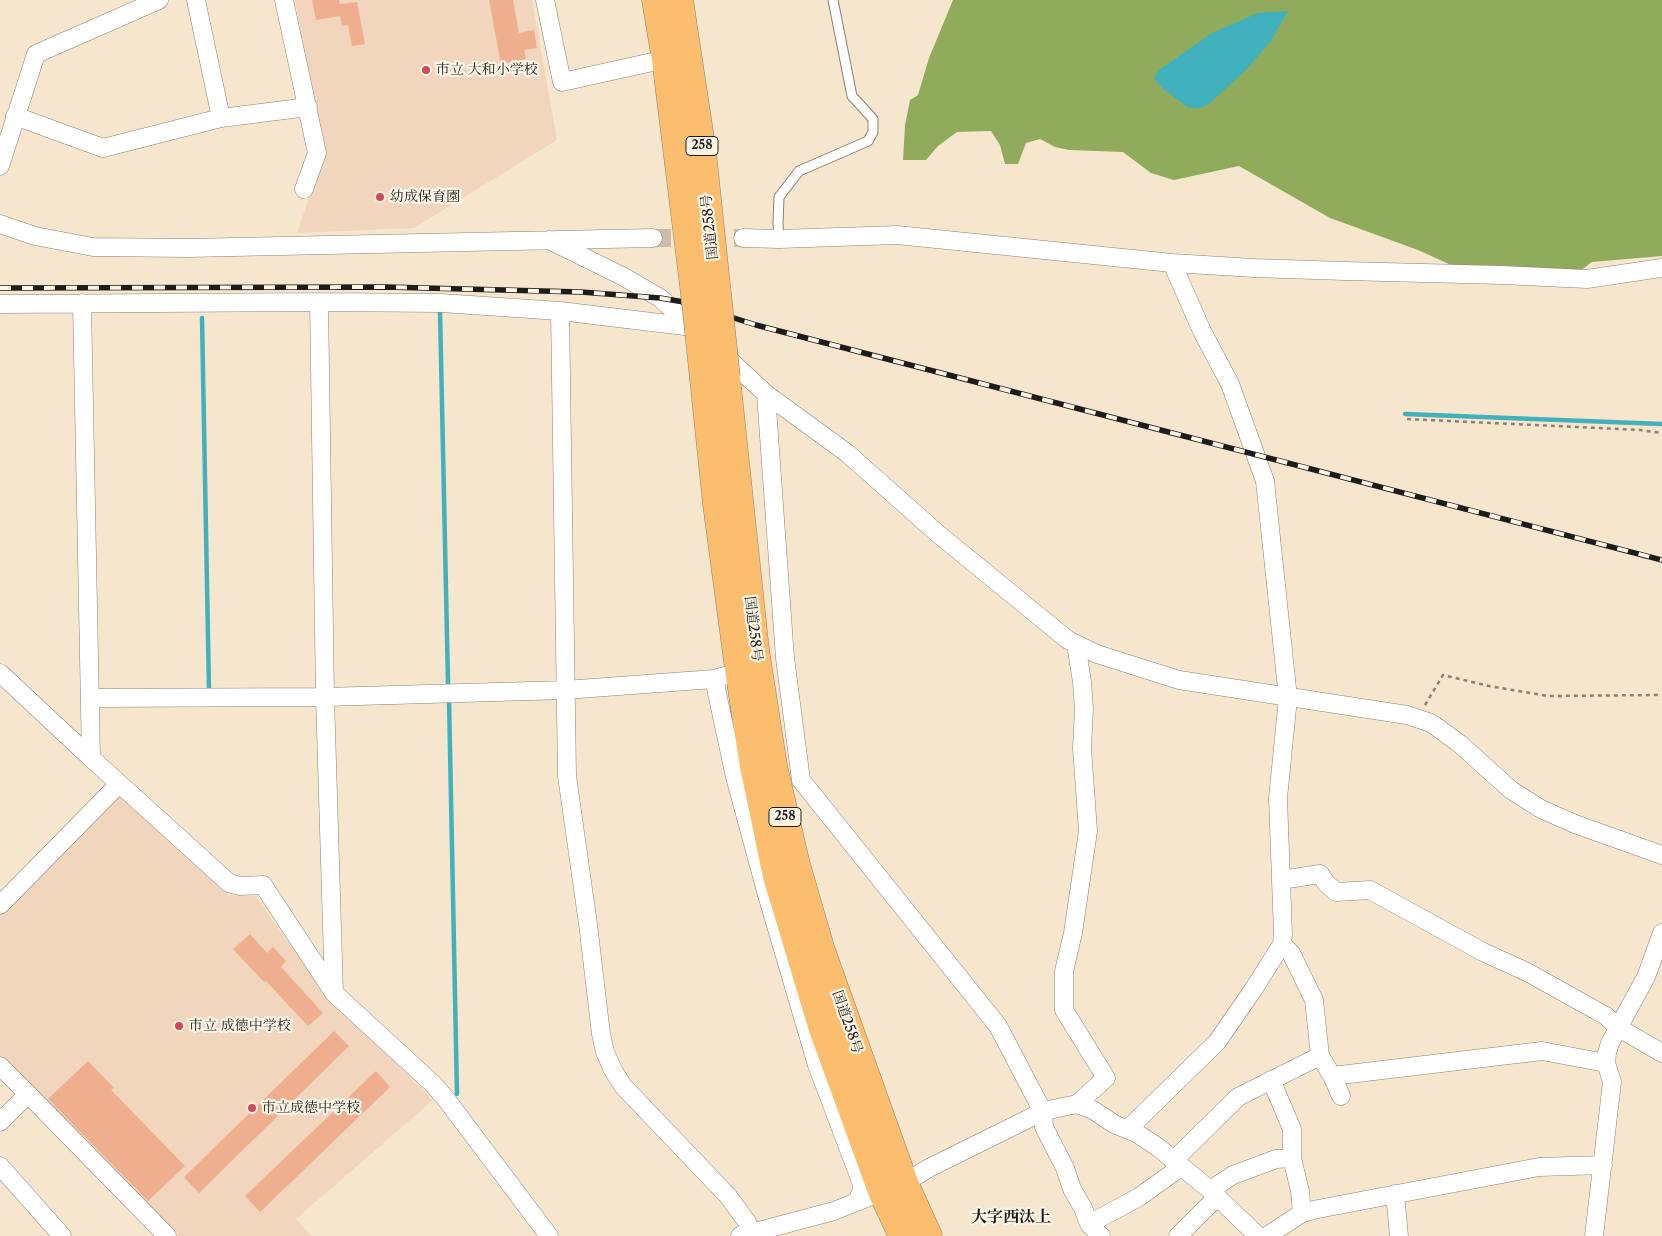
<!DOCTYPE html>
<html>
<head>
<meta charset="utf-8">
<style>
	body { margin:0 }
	canvas { display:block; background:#f6e6cd }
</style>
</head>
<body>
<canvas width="1662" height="1236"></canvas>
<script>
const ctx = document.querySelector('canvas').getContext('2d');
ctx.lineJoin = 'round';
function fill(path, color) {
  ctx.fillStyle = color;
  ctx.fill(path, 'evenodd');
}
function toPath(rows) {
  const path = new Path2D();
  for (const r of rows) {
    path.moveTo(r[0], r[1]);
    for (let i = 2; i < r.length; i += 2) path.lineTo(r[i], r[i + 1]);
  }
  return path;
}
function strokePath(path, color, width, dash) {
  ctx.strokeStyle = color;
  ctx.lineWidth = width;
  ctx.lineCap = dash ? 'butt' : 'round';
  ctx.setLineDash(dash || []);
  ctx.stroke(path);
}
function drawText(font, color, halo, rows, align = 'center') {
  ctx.font = font + ' "Libre Caslon Text","Noto Serif JP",serif';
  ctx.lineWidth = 4.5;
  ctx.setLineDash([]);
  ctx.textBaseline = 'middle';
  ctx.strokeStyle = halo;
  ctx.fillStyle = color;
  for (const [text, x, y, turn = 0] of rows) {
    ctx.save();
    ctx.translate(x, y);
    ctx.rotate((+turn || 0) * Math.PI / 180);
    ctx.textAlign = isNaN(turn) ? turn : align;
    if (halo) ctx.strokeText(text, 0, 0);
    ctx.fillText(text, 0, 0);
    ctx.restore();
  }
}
fill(toPath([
	[295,0,532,0,557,140,414,228,297,233,324,153],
	[117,792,229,895,255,896,327,995,433,1100,296,1219,312,1236,176,1236,0,1057,0,910]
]), '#f2d5bd');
fill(toPath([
	[953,0,1662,0,1662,256,1592,262,1568,280,1473,275,1418,250,1330,218,1239,166,1174,180,1151,173,1123,152,1069,150,1055,147,1040,139,1026,143,1018,164,1005,164,1000,145,991,131,957,132,938,146,926,160,903,160,905,125,910,100,918,95,929,58]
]), '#91ab5d');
fill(toPath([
	[1288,11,1271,41,1247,69,1208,105,1198,108,1189,108,1163,89,1154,78,1159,70,1212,33,1258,13]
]), '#42b1be');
strokePath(toPath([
	[440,311,448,683],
	[202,318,209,691],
	[1405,414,1662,424],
	[449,699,457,1094]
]), '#42b1be', 4.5);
fill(toPath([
	[312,0,339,0,340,4,357,2,365,44,352,46,348,25,342,26,340,16,316,20],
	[489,0,513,0,519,33,534,30,537,48,524,50,526,59,501,64],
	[250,934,267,953,273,947,286,961,281,967,323,1013,308,1026,266,981,264,982,233,949],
	[334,1031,349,1046,199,1193,184,1177],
	[88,1061,114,1088,111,1090,185,1166,148,1201,48,1099],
	[376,1071,390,1087,260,1212,245,1196]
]), '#efae8e');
strokePath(toPath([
	[653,238,743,238],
	[749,668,775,661]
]), '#cabeaa', 18, [18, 9]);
const lane = toPath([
	[779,239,778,223,779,197,799,171,868,141,873,132,873,119,852,96,833,0]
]);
const street = toPath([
	[196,0,221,118],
	[284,0,317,153,304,189],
	[545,0,562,82,666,59],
	[15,116,103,148,221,118,308,107],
	[0,166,36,54,159,0],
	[0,224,35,236,93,247,188,248,653,238],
	[743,238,779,239,897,235,1172,263,1254,268,1345,271,1502,275,1587,279,1662,268],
	[549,240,624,277,660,298,700,334],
	[319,302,325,697,334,993],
	[82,303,91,758,229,883,240,886,263,885,334,993,433,1084,446,1099,549,1236],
	[0,304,319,302,441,303,560,311,693,327],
	[560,311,567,776,588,924,601,1034,605,1052,613,1070,623,1086,728,1196,747,1222,750,1233,752,1236],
	[722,353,766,394,847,453,937,533,1068,640,1097,654,1179,680,1407,715,1431,723,1460,744,1511,790,1541,809,1575,824,1662,855],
	[766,394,785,658,801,780,998,1026,1043,1112,1044,1127,1065,1168,1072,1189,1083,1208,1089,1224,1101,1236],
	[1076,644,1082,682,1084,709,1082,748,1088,831,1073,933,1064,971,1064,1010,1106,1078,1077,1104],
	[0,673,91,758],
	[714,679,735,777,767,895,817,1065,863,1187,857,1202],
	[90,698,325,697,565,690,714,679,724,676],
	[1281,880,1320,874,1326,883,1336,892,1370,890,1483,952,1527,972,1606,1016,1619,1028,1662,1053],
	[0,905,119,784],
	[1282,944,1291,953,1314,1000,1320,1056,1332,1076,1341,1096],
	[0,1066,28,1094,0,1122],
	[1332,1076,1542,1051,1606,1063],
	[1271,1080,1292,1129,1292,1158,1300,1191,1302,1213],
	[28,1094,167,1236],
	[1128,1129,1217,1042,1253,990,1282,944,1283,934,1278,798,1288,698,1265,481,1230,384,1202,331,1172,263],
	[1173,1161,1238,1097,1320,1056],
	[0,1166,62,1236],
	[1210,1190,1233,1175,1276,1159,1292,1158],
	[1395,1194,1399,1236],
	[1089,1224,1139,1197,1181,1167],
	[740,1236,834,1211,904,1183,929,1168,1044,1111,1077,1104,1093,1110,1114,1124,1138,1134,1159,1148,1210,1190,1258,1236],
	[1178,1236,1217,1197],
	[1267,1236,1302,1213,1318,1209,1539,1167,1603,1165],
	[1594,1236,1612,1082,1606,1063,1607,1053,1610,1043,1646,977,1662,933]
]);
const highway = toPath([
	[656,0,666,59,695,294],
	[679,0,702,152,717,294],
	[726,377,755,650,773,766,796,865,821,951,904,1183,928,1236],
	[704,379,717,504,740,676,754,766,777,876,823,1029,882,1191,903,1236]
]);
strokePath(lane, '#898174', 11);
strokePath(street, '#898174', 19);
strokePath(highway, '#898174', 29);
strokePath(toPath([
	[1407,419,1640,430,1662,433],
	[1425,705,1443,675,1489,686,1548,696,1662,695]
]), '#898174', 2.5, [4, 4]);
strokePath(lane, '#fff', 9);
strokePath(street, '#fff', 18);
strokePath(highway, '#fabe6e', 28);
const rail = toPath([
	[0,288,386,287,581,292,660,298,684,302,756,325,1662,560]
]);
strokePath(rail, '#1c1c1c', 5.5);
strokePath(rail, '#fcf5e5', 4, [11]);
const highwayBridge = toPath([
	[695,294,704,379],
	[717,294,726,377]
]);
strokePath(highwayBridge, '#898174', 29, []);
strokePath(highwayBridge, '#fabe6e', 28);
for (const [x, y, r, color] of [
	[426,70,5,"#d1495b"],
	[380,197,5,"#d1495b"],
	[179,1026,5,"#d1495b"],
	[252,1108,5,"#d1495b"]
]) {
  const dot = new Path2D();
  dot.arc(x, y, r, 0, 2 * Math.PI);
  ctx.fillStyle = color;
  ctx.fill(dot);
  strokePath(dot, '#fcf5e5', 2);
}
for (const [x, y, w] of [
	[702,146,32],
	[785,817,32]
]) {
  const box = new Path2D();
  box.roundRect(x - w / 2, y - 9.5, w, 19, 4);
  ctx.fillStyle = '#fcf5e5';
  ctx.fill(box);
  strokePath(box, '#1c1c1c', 1);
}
drawText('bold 12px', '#1c1c1c', null, [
	["258",702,146],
	["258",785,817]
]);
drawText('14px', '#1c1c1c', '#fcf5e5', [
	["市立 大和小学校",436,70],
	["幼成保育園",390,197],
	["市立 成徳中学校",189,1026],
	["市立成徳中学校",262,1108]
], 'left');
drawText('14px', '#1c1c1c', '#fcf5e5', [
	["国道258号",710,227,-96],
	["国道258号",753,629,83],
	["国道258号",847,1022,71]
]);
drawText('bold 16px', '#1c1c1c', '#fcf5e5', [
	["大字西汰上",1011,1217]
]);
</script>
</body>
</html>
